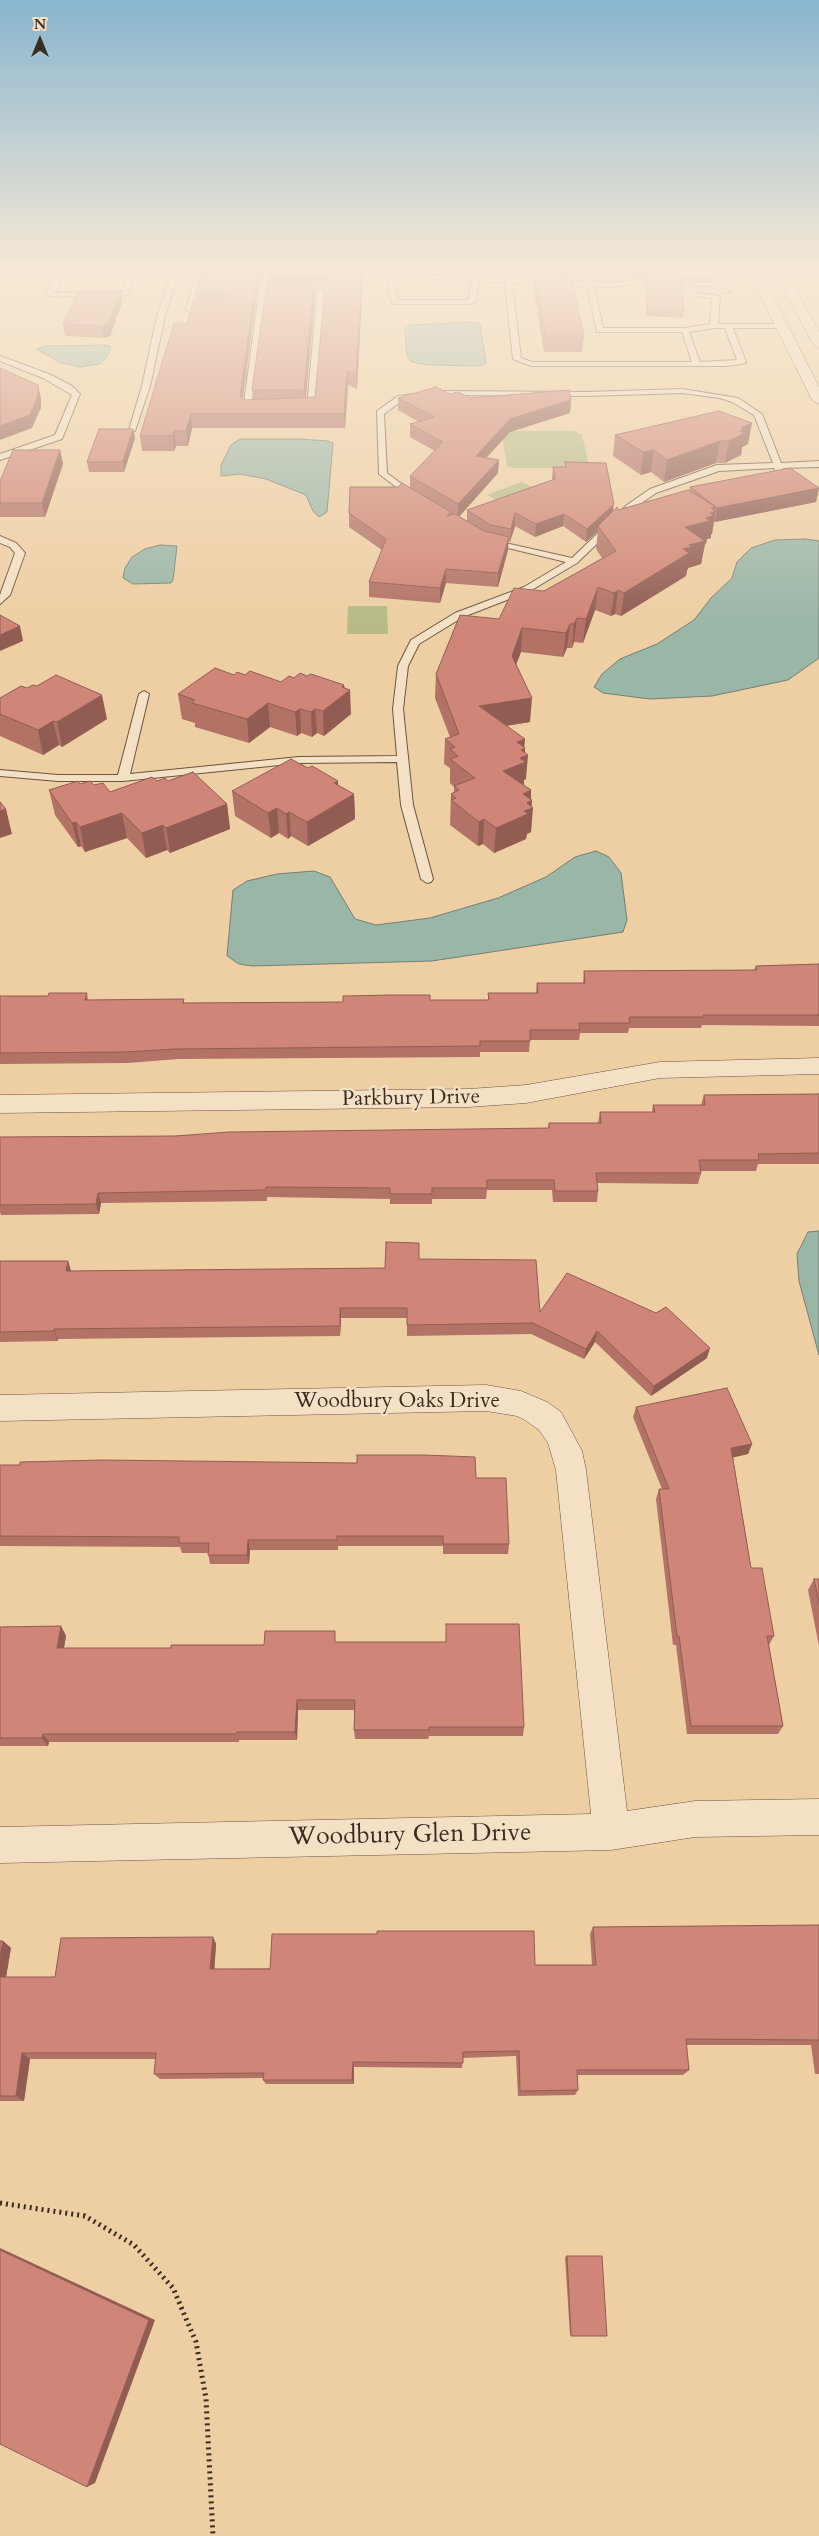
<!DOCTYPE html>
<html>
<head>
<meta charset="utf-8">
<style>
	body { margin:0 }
	#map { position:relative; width:819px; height:2536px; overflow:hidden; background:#eecfa4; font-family:Cardo,serif }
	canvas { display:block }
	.north { position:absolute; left:15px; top:15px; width:50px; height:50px; -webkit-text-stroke:4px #f4e0c4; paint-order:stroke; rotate:0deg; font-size:14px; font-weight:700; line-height:20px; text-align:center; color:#3b2c22 }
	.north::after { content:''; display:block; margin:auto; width:18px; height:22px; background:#3b2c22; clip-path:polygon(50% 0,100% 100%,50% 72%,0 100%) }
</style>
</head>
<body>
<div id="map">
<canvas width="819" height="2536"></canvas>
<div class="north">N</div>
</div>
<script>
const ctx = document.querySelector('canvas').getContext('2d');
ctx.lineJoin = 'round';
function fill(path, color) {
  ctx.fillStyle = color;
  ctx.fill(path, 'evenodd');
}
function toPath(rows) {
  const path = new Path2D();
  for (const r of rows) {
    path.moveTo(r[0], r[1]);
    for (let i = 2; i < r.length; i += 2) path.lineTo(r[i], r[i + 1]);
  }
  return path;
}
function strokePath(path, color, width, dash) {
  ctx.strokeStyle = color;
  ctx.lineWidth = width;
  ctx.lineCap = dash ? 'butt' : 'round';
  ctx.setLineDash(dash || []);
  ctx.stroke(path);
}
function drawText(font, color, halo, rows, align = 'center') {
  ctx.font = font + ' Cardo,serif';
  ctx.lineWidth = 5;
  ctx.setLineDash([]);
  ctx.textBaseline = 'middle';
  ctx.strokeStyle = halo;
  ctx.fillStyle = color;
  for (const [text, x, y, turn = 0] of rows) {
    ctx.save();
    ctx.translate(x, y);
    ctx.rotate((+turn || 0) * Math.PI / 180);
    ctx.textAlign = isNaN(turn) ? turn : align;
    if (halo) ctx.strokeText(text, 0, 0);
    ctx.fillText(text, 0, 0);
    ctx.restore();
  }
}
fill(toPath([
	[511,431,574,431,582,435,589,465,582,468,515,468,507,466,502,435],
	[521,482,538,489,503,503,487,495],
	[348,606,387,606,388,634,347,634]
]), '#b6bb87');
const water = toPath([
	[471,322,480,324,486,363,479,366,429,365,412,362,407,356,405,330,409,325,471,322],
	[106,345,110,346,110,350,106,358,99,364,81,367,61,363,36,349,46,346,106,345],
	[240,439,298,439,328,441,333,443,327,512,319,517,313,511,306,495,266,479,240,474,221,476,221,465,231,445,240,439],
	[805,539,819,541,819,658,788,680,712,696,650,699,603,693,594,687,602,674,620,659,657,644,694,620,711,598,732,578,737,562,751,548,775,540,805,539],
	[160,545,177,546,173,580,171,583,133,584,123,578,125,568,132,557,145,549,160,545],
	[596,851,609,857,621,873,627,920,623,932,432,961,252,966,239,964,227,956,233,890,247,881,277,874,314,871,330,877,355,919,376,925,430,918,498,898,546,877,575,857,596,851],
	[819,1231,819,1355,799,1281,797,1254,808,1232,819,1231]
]);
fill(water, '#99b6a7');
strokePath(water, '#737f72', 1);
strokePath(toPath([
	[534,272,712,278]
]), '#737f72', 5);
const lane = toPath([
	[57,271,64,271,55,293,92,293,96,295,92,297,51,296,46,293,57,271],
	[128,271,135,271,129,295,114,296,114,294,122,293,128,271],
	[172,271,179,271,165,316,150,386,135,431,128,433,142,386,157,316,172,271],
	[196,271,203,271,194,308,213,308,216,312,190,312,186,310,196,271],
	[265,271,272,271,268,291,321,290,325,292,314,411,301,411,297,409,307,407,317,294,267,295,251,408,263,410,259,412,247,412,243,410,259,293,265,271],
	[516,273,519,275,517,279,613,283,633,280,711,282,730,292,724,293,710,286,633,284,613,287,594,286,603,328,685,328,710,324,712,298,696,296,698,293,720,296,718,324,781,324,785,326,781,328,733,328,746,362,742,364,725,366,531,366,513,359,505,285,506,283,479,281,475,302,471,304,392,304,387,283,419,274,510,279,516,273],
	[419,278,472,281,468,300,398,300,394,284,419,278],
	[514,283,587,286,597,332,682,332,692,362,532,362,521,358,512,285,514,283],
	[714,328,725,328,737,360,700,362,689,332,714,328],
	[0,356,49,374,72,386,80,394,62,439,0,460,0,454,55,435,72,395,43,378,0,361,0,356],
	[682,389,738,398,762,414,781,463,819,461,819,467,783,468,785,474,781,477,778,476,774,468,719,471,656,493,633,509,577,563,530,591,463,617,419,644,408,666,403,709,413,805,433,879,431,882,427,883,421,879,401,805,397,762,299,763,123,781,58,781,0,776,0,770,58,775,118,775,139,694,144,691,149,694,130,774,299,757,397,756,393,709,398,666,411,640,455,613,524,587,566,562,483,542,483,538,572,558,627,505,650,489,717,465,773,463,754,415,732,402,720,398,682,393,587,396,438,395,403,400,384,414,387,473,419,497,419,501,416,502,379,474,377,411,398,396,438,391,587,392,682,389],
	[0,536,16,543,25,553,10,595,0,604,0,595,15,553,10,547,0,543,0,536]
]);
const street = toPath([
	[819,1058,819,1074,660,1078,526,1103,469,1107,0,1113,0,1095,469,1089,526,1085,660,1062,819,1058],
	[486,1385,521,1391,547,1402,561,1412,582,1451,586,1470,627,1811,695,1801,819,1799,819,1835,695,1837,611,1850,0,1863,0,1827,591,1814,556,1470,548,1443,539,1430,525,1420,517,1416,486,1411,0,1421,0,1395,486,1385]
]);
const secondary = toPath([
	[748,271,760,271,819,387,819,404,812,400,748,271],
	[774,271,786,271,819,332,819,348,813,344,774,271]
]);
strokePath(lane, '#685542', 2);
strokePath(street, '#685542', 1);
strokePath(secondary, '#3b2c22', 1);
strokePath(toPath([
	[0,2203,85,2216,134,2245,173,2288,196,2342,206,2399,213,2536]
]), '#3b2c22', 5, [2, 4]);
fill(lane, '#f4e0c4');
fill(street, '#f4e0c4');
fill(secondary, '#f4e0c4');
fill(toPath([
	[202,271,262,271,262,274,257,293,243,398,246,400,253,400,252,390,269,282,269,276,270,271,363,277,357,389,348,385,345,428,192,428,188,446,176,446,174,451,142,451,140,436,196,301,195,293],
	[315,288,321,288,325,290,315,397,306,398,315,296],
	[535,276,584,336,582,352,544,352,534,291],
	[646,280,684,311,683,318,646,316],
	[121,291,122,303,110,336,104,338,65,336,63,324],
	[450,394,471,398,571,400,570,413,510,432,486,458,498,473,459,516,467,521,467,510,552,480,553,467,565,467,565,462,613,511,689,491,690,487,819,488,816,502,714,522,712,534,711,534,711,538,707,539,706,543,705,544,701,564,688,568,688,570,687,570,686,576,621,616,615,614,611,616,595,610,583,643,574,642,572,648,567,648,563,657,521,652,516,665,530,722,506,726,525,739,524,747,526,779,524,780,524,785,531,790,531,799,532,800,531,832,527,834,526,839,494,853,483,844,478,846,450,825,451,794,454,792,454,787,450,783,450,768,444,764,445,739,450,737,435,698,436,674,499,619,544,591,602,558,596,549,598,531,586,542,563,526,535,537,515,526,510,542,508,541,508,550,498,587,446,583,440,603,369,597,369,582,382,550,349,527,349,513,410,487,410,476,435,451,410,437,410,424,419,422,398,410,398,398],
	[719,411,748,444,742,447,741,455,725,463,716,463,664,482,651,472,641,475,613,456,615,435],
	[133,429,135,438,124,472,89,472,87,462],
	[60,450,63,464,45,517,0,517,0,481],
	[234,675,245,675,281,682,294,678,307,676,344,685,351,714,324,736,317,733,312,737,301,733,297,736,270,727,249,743,195,727,195,723,182,719,178,694],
	[0,698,107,719,62,747,59,745,43,755,0,736],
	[157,781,168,781,227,804,230,829,170,853,167,850,146,858,127,838,85,852,81,846,78,847,55,815,49,790,80,784,94,785,110,792],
	[232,791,354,794,355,819,308,846,291,836,288,839,279,833,271,838,235,816],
	[819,964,819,1026,702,1025,701,1028,629,1028,628,1033,580,1033,579,1040,530,1040,529,1052,480,1052,480,1057,178,1059,128,1063,0,1064,0,996,48,996,87,993,88,1000,184,999,184,1003,343,1002,430,1000,488,1000,488,993,536,993,537,983,583,983,584,971,754,970,756,966],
	[819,1094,819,1164,758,1164,756,1171,700,1171,701,1173,698,1184,597,1183,598,1191,597,1202,553,1202,552,1190,487,1190,486,1199,432,1199,432,1204,390,1204,390,1199,267,1197,267,1201,101,1203,99,1214,1,1215,0,1212,0,1137,175,1136,548,1128,549,1123,598,1123,600,1112,652,1112,653,1105,701,1105,704,1095],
	[419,1259,540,1312,707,1358,651,1396,595,1342,584,1359,531,1334,407,1336,407,1318,341,1318,340,1336,58,1339,58,1341,0,1342,0,1261,68,1261,71,1271,385,1268],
	[636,1407,752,1444,748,1454,733,1457,751,1568,774,1636,769,1645,783,1726,778,1734,687,1734,676,1645,673,1645,656,1499,659,1489,662,1489,633,1417],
	[0,1465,476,1478,509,1544,508,1554,443,1554,443,1546,338,1546,338,1550,250,1550,249,1564,210,1564,208,1553,182,1553,180,1547,0,1546],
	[814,1579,819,1579,819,1646,808,1590],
	[446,1624,524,1727,523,1736,429,1736,428,1739,355,1739,354,1730,354,1710,298,1710,297,1740,239,1740,239,1742,49,1742,48,1746,0,1746,0,1627,61,1626,66,1636,64,1648,171,1648,336,1642,446,1642],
	[819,1925,819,2074,815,2074,811,2045,686,2045,689,2070,683,2075,577,2075,578,2090,575,2095,518,2096,516,2056,463,2058,462,2068,354,2067,354,2084,266,2084,263,2080,263,2078,160,2079,154,2074,156,2059,30,2059,24,2101,0,2101,0,1941,3,1941,11,1948,6,1977,55,1977,213,1937,216,1944,214,1969,592,1965,590,1934,593,1927],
	[567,2256,607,2336,570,2335,565,2257]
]), '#b27266');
fill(toPath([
	[259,271,262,271,262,274,257,293,241,410,240,396,256,280],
	[362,271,363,277,357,389,356,375],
	[314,282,315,296,305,405,304,390],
	[121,291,122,303,110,336,104,338,102,326],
	[347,371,348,385,345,428,344,414],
	[38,385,41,398,41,408,32,428,0,440,0,426],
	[571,400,570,413,510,432,476,469,476,456,510,419],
	[191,414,192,428,188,446,186,431],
	[752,423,748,444,742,447,741,455,725,463,729,441,741,428],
	[133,429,135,438,124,472,123,462],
	[174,431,176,446,174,451,173,436],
	[720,441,716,463,664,482,667,460],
	[60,450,63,464,45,517,42,503],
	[654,450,651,472,641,475,643,452],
	[499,460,498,473,458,518,458,504],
	[819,488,816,502,715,522,717,508],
	[614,504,612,517,598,526,598,531,586,542,587,529],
	[716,507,712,534,711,534,711,538,707,539,706,543,705,544,701,564,688,568,688,570,687,570,686,576,621,616,624,593,685,527,706,518,711,508],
	[515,513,515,526,510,542,511,529],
	[564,514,563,526,535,537,536,524],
	[509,537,508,550,498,587,498,573],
	[446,569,446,583,440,603,440,588],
	[598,587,595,610,583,643,586,619],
	[618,590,615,614,611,616,614,593],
	[577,618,574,642,572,648,574,624],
	[570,624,567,648,563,657,566,633],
	[20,626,23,641,0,651,0,635],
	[522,628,521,652,510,680,512,656],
	[344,685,345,694,350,690,351,714,324,736,323,711,342,687],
	[102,695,107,719,62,747,57,722],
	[532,698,530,722,478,730,479,706],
	[268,703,270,727,249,743,247,719],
	[300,709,301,733,297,736,295,712],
	[315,709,317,733,312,737,311,712],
	[53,721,59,745,43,755,38,730],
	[525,739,524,749,525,748,525,756,528,755,526,779,524,780,524,786,503,771,517,742],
	[338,781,339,803,354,794,355,819,308,846,307,822,334,783],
	[531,790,531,801,532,800,531,808,533,808,531,832,527,834,526,839,494,853,496,828,523,794],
	[227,804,230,829,170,853,166,828],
	[277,808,279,833,271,838,268,813],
	[6,809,12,834,0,838,0,811],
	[289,812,291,836,288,839,286,814],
	[122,813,127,838,85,852,80,827],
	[484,819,483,844,478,846,479,822],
	[76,822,81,846,78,847,72,823],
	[163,825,167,850,146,858,142,833],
	[98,1193,101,1203,99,1214,96,1204],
	[68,1261,71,1271,66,1271],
	[340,1308,341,1318,340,1336],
	[54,1329,58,1339,58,1341,54,1331],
	[597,1331,595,1342,584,1359,586,1349],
	[710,1348,707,1358,651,1396,654,1386],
	[752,1444,748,1454,727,1459,731,1448],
	[248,1540,250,1550,249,1564,247,1555],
	[61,1626,66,1636,62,1658,57,1648],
	[297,1700,298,1710,297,1740,295,1732],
	[43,1734,49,1742,48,1746,42,1738],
	[213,1937,216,1944,214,1976,210,1969],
	[3,1941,11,1948,5,1983,0,1979,0,1959],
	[22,2053,30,2059,24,2101,16,2096],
	[353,2062,354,2067,354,2084,352,2080],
	[0,2248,155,2320,95,2483,87,2487,0,2250]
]), '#915d53');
const building = toPath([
	[202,271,259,271,256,280,240,396,246,400,315,397,326,278,320,276,269,276,270,271,362,271,356,375,347,371,344,414,191,414,186,431,174,431,173,436,140,436,174,323,187,323,193,301,231,299,226,293,195,293,202,271],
	[535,276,571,276,584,336,546,336,535,276],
	[646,280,682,281,684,311,647,310,646,280],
	[267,282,314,282,304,390,252,390,267,282],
	[79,291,121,291,108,324,102,326,63,324,79,291],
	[0,368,38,385,38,395,30,415,0,426,0,368],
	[436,387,450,394,458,392,471,398,569,390,571,400,510,419,476,456,499,460,458,504,410,476,443,442,410,424,435,417,398,398,436,387],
	[719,411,752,423,741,428,745,429,740,431,745,433,729,441,720,441,667,460,654,450,643,452,615,435,719,411],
	[99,429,133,429,123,462,87,462,99,429],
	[13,450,60,450,42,503,0,503,0,481,13,450],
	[565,462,606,463,614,504,587,529,564,514,536,524,515,513,511,529,491,525,467,510,555,479,553,467,566,467,565,462],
	[790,468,819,488,717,508,690,487,790,468],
	[402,483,451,512,447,516,455,514,484,531,509,537,498,573,446,569,440,588,369,582,386,539,349,513,350,487,398,487,402,483],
	[688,490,716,507,711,508,716,511,710,513,715,515,706,518,710,521,685,527,705,541,689,545,692,547,683,549,689,553,624,593,618,590,614,593,598,587,586,619,577,618,574,624,570,624,566,633,522,628,512,656,532,698,479,706,525,739,517,742,525,748,521,750,528,755,520,758,526,762,503,771,531,790,523,794,532,800,527,803,533,808,524,811,528,814,496,828,484,819,479,822,451,800,456,798,451,794,459,790,454,786,475,778,450,759,458,756,450,749,455,747,445,739,459,734,436,674,460,615,499,619,514,588,544,591,616,551,598,526,617,507,618,510,688,490],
	[0,615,20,626,0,635,0,615],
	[215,668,234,675,237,672,245,675,250,671,281,682,289,676,294,678,300,673,307,676,311,674,344,685,342,687,350,690,323,711,315,709,311,712,300,709,295,712,268,703,247,719,192,703,195,700,178,694,215,668],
	[56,675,102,695,57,722,53,721,38,730,0,714,0,698,21,686,27,688,33,685,37,686,56,675],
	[291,759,308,768,312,766,338,781,334,783,354,794,307,822,289,812,286,814,277,808,268,813,232,791,291,759],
	[193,772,227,804,166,828,163,825,142,833,122,813,80,827,76,822,72,823,49,790,78,781,80,784,90,781,94,785,103,783,110,792,152,777,157,781,165,778,168,781,193,772],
	[0,802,6,809,0,811,0,802],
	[819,964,819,1015,703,1015,704,1017,629,1017,630,1023,579,1023,580,1030,530,1030,530,1041,480,1041,480,1046,176,1049,125,1052,0,1053,0,996,48,996,49,993,87,993,85,1000,184,999,183,1003,343,1002,343,996,392,995,430,995,430,1000,489,1000,488,993,538,993,537,983,585,983,584,971,757,970,756,966,819,964],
	[819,1094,819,1153,758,1154,759,1160,699,1160,701,1173,596,1173,598,1191,555,1191,554,1180,487,1180,487,1188,432,1188,432,1194,390,1194,390,1188,266,1187,265,1190,98,1193,96,1204,0,1205,0,1137,175,1136,229,1132,549,1128,549,1123,601,1123,600,1112,655,1112,653,1105,705,1105,704,1095,819,1094],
	[386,1242,419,1243,419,1259,536,1260,540,1312,567,1273,656,1313,666,1307,710,1348,654,1386,597,1331,586,1349,533,1323,407,1325,407,1308,340,1308,340,1326,54,1329,54,1331,0,1332,0,1261,68,1261,66,1271,385,1268,386,1242],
	[727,1388,752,1444,731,1448,751,1568,762,1568,774,1636,767,1636,783,1726,691,1726,679,1636,677,1636,659,1489,669,1489,636,1407,727,1388],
	[357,1455,424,1455,475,1457,476,1478,506,1478,509,1544,443,1544,443,1536,337,1536,337,1540,248,1540,247,1555,208,1555,209,1543,179,1543,179,1537,0,1536,0,1465,20,1465,20,1462,103,1460,357,1463,357,1455],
	[814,1579,819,1579,819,1603,814,1579],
	[446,1624,519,1624,524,1727,429,1727,429,1730,354,1730,355,1700,297,1700,295,1732,237,1732,236,1734,43,1734,42,1738,0,1738,0,1627,61,1626,57,1648,171,1648,171,1645,264,1645,265,1631,335,1631,335,1642,446,1642,446,1624],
	[819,1925,819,2040,686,2039,689,2070,577,2070,578,2090,520,2091,519,2051,463,2052,463,2063,353,2062,352,2080,263,2080,264,2073,154,2074,156,2053,22,2053,16,2096,0,2096,0,1977,55,1977,61,1938,213,1937,210,1969,270,1969,272,1934,377,1934,377,1931,534,1931,535,1965,596,1965,593,1927,819,1925],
	[0,1941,3,1941,0,1959,0,1941],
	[0,2250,149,2320,87,2487,0,2444,0,2250],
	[567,2256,602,2256,607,2336,571,2336,567,2256]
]);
fill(building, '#cf8577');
strokePath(building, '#915d53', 1);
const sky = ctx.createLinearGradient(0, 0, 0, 626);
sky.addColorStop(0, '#88b5ce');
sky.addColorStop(0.43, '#f7e9d6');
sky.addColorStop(1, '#f7e9d600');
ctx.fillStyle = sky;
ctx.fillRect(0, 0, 819, 626);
drawText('21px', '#3b2c22', '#f4e0c4', [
	["Parkbury Drive",411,1099,-1],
	["Woodbury Oaks Drive",397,1402]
]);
drawText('25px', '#3b2c22', '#f4e0c4', [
	["Woodbury Glen Drive",410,1836,-1]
]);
</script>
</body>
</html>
